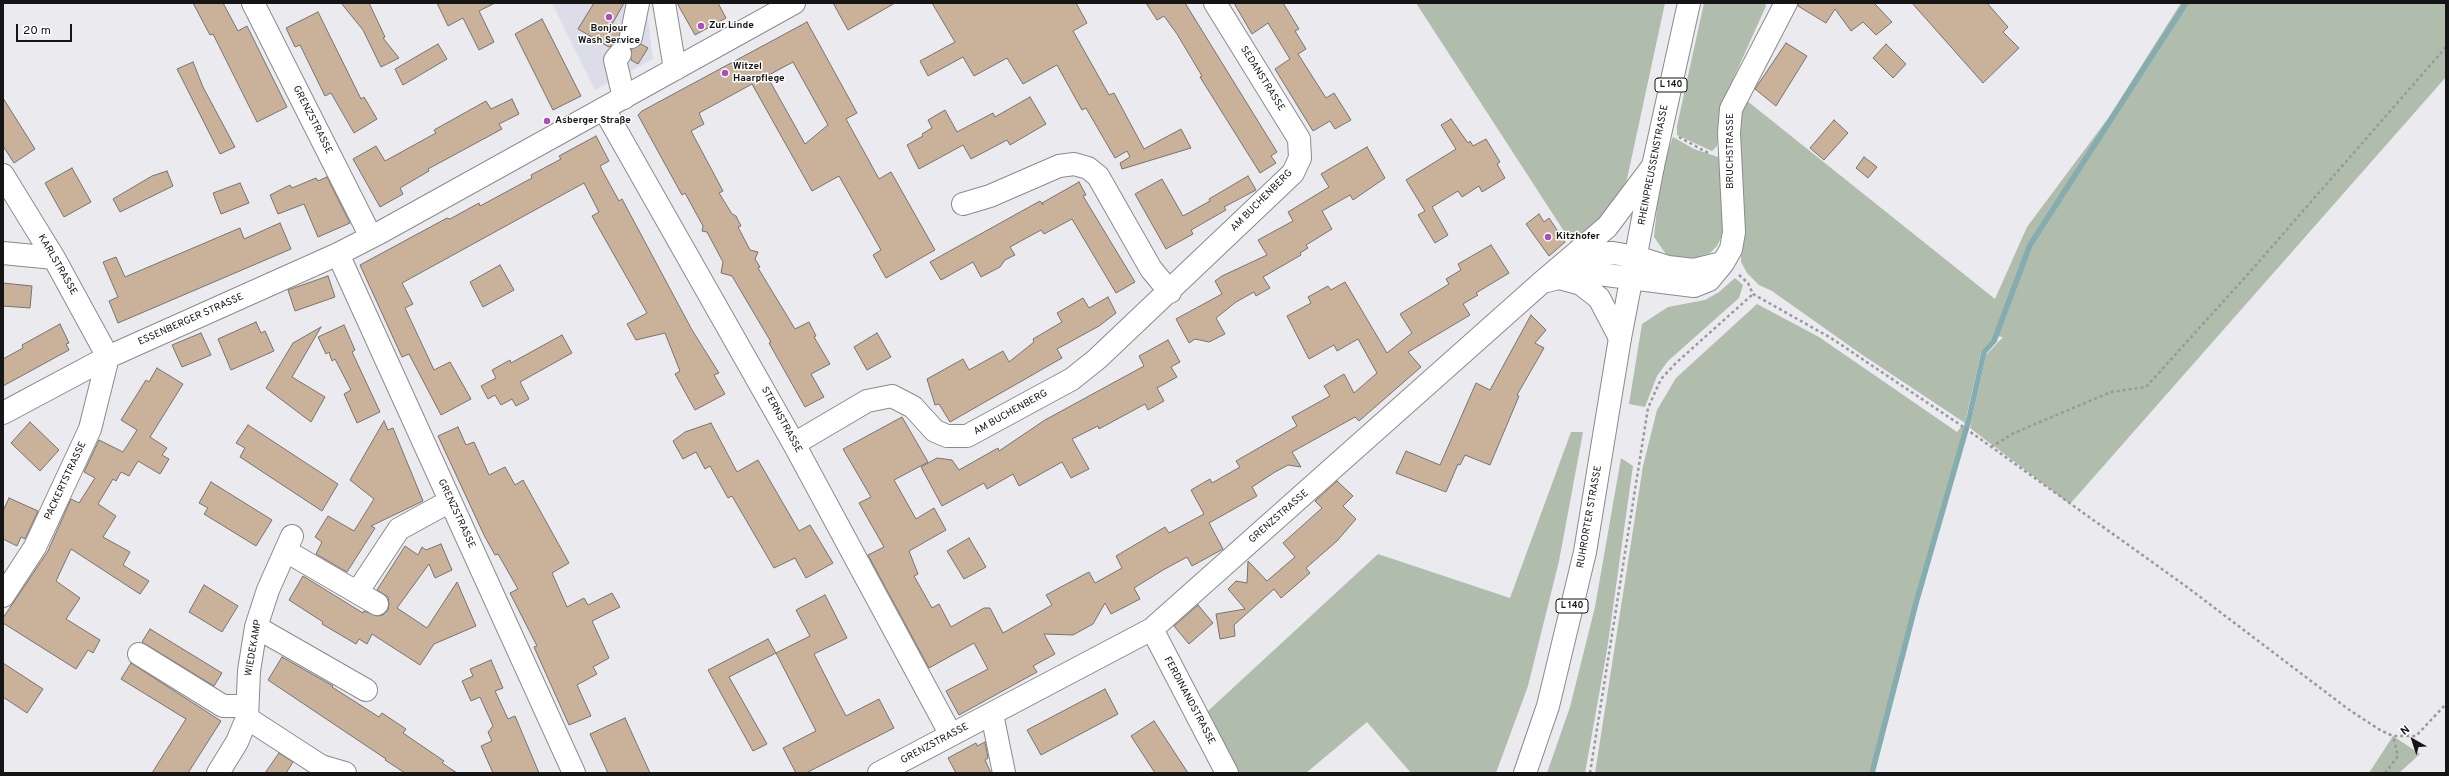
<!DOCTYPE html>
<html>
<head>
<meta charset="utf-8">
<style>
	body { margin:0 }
	#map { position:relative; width:2449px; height:776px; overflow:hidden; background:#eaeaef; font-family:Overpass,sans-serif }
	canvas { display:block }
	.frame { position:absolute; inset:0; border:4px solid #151516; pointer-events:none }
	.north { position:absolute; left:2393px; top:720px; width:40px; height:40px; -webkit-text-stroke:3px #fff; paint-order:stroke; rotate:321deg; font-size:11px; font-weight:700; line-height:16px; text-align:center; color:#151516 }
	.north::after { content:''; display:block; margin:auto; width:14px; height:18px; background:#151516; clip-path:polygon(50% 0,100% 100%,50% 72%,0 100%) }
	.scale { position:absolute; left:16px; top:24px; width:56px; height:18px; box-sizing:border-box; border:2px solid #151516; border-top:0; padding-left:5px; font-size:12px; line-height:14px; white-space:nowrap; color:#151516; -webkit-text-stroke:3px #fff; paint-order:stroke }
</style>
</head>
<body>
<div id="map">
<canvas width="2449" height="776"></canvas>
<div class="frame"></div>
<div class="north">N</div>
<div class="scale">20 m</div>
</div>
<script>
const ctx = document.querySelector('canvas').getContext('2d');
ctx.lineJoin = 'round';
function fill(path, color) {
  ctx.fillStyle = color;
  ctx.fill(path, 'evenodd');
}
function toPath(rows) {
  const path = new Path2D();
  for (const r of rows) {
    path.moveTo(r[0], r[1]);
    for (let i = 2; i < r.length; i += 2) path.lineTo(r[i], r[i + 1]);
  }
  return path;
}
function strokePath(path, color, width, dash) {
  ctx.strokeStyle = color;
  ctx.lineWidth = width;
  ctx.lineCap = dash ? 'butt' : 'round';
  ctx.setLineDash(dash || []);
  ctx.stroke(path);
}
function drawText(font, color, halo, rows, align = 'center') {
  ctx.font = font + ' Overpass,sans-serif';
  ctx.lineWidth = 3;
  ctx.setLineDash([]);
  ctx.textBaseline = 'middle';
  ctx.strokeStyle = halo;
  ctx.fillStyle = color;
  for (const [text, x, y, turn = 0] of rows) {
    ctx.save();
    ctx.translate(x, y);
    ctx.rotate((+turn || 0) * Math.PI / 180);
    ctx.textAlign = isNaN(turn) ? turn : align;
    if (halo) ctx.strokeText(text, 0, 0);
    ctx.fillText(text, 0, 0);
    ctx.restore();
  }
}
fill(toPath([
	[552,3,646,3,653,59,595,90]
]), '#dddde9');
fill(toPath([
	[1416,3,1665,3,1624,193,1601,217,1571,242],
	[1704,3,1765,3,1766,6,1721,106,1717,146,1712,151,1677,135,1677,126],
	[2181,3,2446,3,2446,77,2070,504,1970,428,1986,355,2003,337,1995,336,1981,352,1965,423,1861,354,1772,291,1759,285,1747,273,1741,262,1741,112,1746,100,1995,299,2027,227,2109,117],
	[1673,137,1694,149,1724,159,1725,229,1717,246,1710,253,1691,260,1668,257,1654,237,1661,169],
	[1735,278,1743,285,1739,298,1668,361,1657,376,1645,407,1629,404,1642,324,1668,307,1705,300,1719,292],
	[1757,304,1819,337,1957,432,1962,426,1966,429,1916,603,1872,773,1595,773,1643,466,1657,410,1676,378],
	[1571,432,1583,432,1559,561,1528,686,1496,773,1411,773,1367,722,1306,773,1239,773,1208,711,1378,554,1510,598],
	[1621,458,1633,466,1607,650,1585,773,1547,773,1570,707,1595,607],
	[2393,736,2420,754,2399,773,2369,773]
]), '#b0bcac');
strokePath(toPath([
	[1872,773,1916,603,1969,419,1984,352,1994,341,2030,245,2186,3]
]), '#85acaf', 5.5);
const building = toPath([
	[193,3,223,3,238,31,247,26,287,107,257,122,213,34,210,35,193,3],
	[341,3,369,3,385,37,383,38,399,58,381,67,363,30,341,3],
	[437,3,495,3,479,11,494,42,479,50,463,18,448,26,437,3],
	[594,3,624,3,611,26,620,31,620,42,609,47,578,29,594,3],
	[677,3,718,3,726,18,695,35,677,3],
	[833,3,895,3,848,30,833,3],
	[932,3,1076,3,1087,23,1073,31,1109,95,1114,93,1144,149,1181,129,1191,148,1122,169,1120,163,1130,157,1127,151,1115,158,1086,108,1082,110,1057,65,1023,84,1007,58,974,76,963,57,928,76,920,61,955,42,932,3],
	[1146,3,1185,3,1277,152,1271,156,1276,163,1260,173,1200,77,1202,76,1177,34,1164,16,1157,20,1146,3],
	[1234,3,1283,3,1299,29,1295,31,1306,49,1298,54,1326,98,1334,93,1351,120,1335,129,1330,121,1313,131,1275,69,1290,59,1268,23,1252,34,1234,3],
	[1798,3,1874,3,1892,22,1876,35,1863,22,1851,31,1835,9,1826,23,1798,6,1798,3],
	[1912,3,1987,3,2008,27,2003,32,2019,48,1983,83,1912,3],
	[318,12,361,99,364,97,377,119,354,133,331,93,325,96,300,45,295,47,286,28,318,12],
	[542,19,581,96,553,110,515,34,542,19],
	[807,22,857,113,846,119,879,179,891,172,935,250,886,278,873,255,881,250,839,176,812,191,752,84,699,113,704,124,691,131,723,191,719,193,732,214,736,216,741,226,738,227,750,250,758,252,755,259,760,267,758,268,795,329,809,322,816,336,814,337,830,364,811,374,824,397,805,407,769,343,771,342,732,276,721,273,723,262,707,232,702,231,703,226,685,193,682,195,638,115,642,111,807,22],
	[793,62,828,125,805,144,767,76,793,62],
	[1786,43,1807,56,1776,106,1755,89,1786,43],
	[438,44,447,59,403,85,395,69,438,44],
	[641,44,648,48,638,64,631,60,631,49,641,44],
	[1886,44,1906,64,1893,78,1873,58,1886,44],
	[193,62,203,87,235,147,220,154,177,69,193,62],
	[1030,97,1046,124,1010,145,1007,140,971,159,963,145,919,169,907,145,923,136,922,134,932,128,928,120,945,110,957,132,993,113,995,117,1030,97],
	[3,98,35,149,14,163,3,146,3,98],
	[512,99,519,114,499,124,502,129,428,169,429,171,400,188,403,194,380,207,353,159,376,146,385,161,436,133,434,130,486,101,491,109,512,99],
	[1451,119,1468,143,1470,141,1473,146,1486,139,1500,162,1497,164,1505,178,1482,192,1479,186,1462,197,1458,191,1432,207,1448,235,1435,243,1418,215,1425,211,1406,180,1456,149,1441,125,1451,119],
	[1834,120,1848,133,1824,160,1810,148,1834,120],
	[596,136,609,161,600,166,603,172,619,201,622,199,692,330,719,373,714,375,725,394,695,410,675,374,680,371,665,333,636,340,627,324,647,313,592,216,599,212,584,183,402,283,413,304,405,308,434,370,450,362,471,399,441,415,409,354,402,357,360,265,447,218,450,219,479,203,480,206,532,178,531,175,561,159,559,156,596,136],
	[1367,147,1385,178,1353,200,1350,195,1322,211,1332,229,1306,245,1308,248,1300,253,1301,255,1263,277,1270,288,1256,296,1254,292,1236,302,1216,318,1225,334,1209,342,1195,339,1189,343,1176,319,1222,294,1215,281,1222,276,1267,255,1258,240,1293,221,1288,212,1329,187,1321,174,1367,147],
	[1864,157,1877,167,1868,178,1856,168,1864,157],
	[72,168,91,202,64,217,45,183,72,168],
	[167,171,173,186,120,212,113,199,152,176,167,171],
	[1248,176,1256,190,1224,207,1226,210,1191,230,1193,234,1166,249,1135,194,1162,179,1183,216,1210,201,1209,199,1248,176],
	[327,177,350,223,318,237,304,204,278,214,270,195,290,185,292,188,316,178,318,181,327,177],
	[1079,182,1086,195,1083,196,1135,282,1116,293,1072,219,1044,234,1041,230,1010,247,1015,255,1005,260,1000,267,981,277,973,262,941,280,930,262,1040,201,1043,205,1042,203,1079,182],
	[240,183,249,203,221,214,213,193,240,183],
	[1539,214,1544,222,1549,218,1565,242,1549,256,1526,224,1539,214],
	[280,223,291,249,118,323,109,301,118,297,103,262,116,257,125,277,240,228,244,239,280,223],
	[1491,245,1509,273,1476,293,1478,295,1463,304,1470,315,1408,352,1421,367,1359,421,1355,417,1292,452,1301,467,1288,465,1275,472,1252,487,1257,496,1209,523,1223,549,1192,566,1187,557,1163,570,1134,588,1140,599,1111,614,1105,603,1093,624,1073,635,1044,634,1055,654,1033,666,1037,672,959,715,946,691,988,669,974,643,929,668,868,555,884,547,859,503,871,497,843,449,902,417,928,462,894,480,916,519,934,508,946,530,909,551,918,574,914,576,932,608,939,604,951,627,984,608,990,608,1003,633,1052,605,1046,595,1089,572,1095,583,1122,568,1116,556,1165,527,1169,533,1204,514,1191,490,1210,479,1212,483,1240,467,1236,461,1297,426,1292,417,1330,396,1324,386,1344,374,1354,393,1377,373,1358,339,1337,351,1334,345,1309,359,1287,316,1311,303,1308,297,1328,286,1331,290,1345,282,1387,353,1412,333,1400,314,1449,284,1446,279,1461,270,1458,264,1491,245],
	[500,265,514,290,483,307,470,282,500,265],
	[328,276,335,297,295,311,288,290,328,276],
	[3,283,32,286,30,308,3,306,3,283],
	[1108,297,1116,313,1099,326,1057,349,1062,358,950,422,939,404,935,405,927,379,963,359,969,370,1003,351,1009,362,1034,342,1033,339,1062,322,1057,313,1083,298,1089,308,1108,297],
	[1531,315,1546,330,1535,343,1544,348,1517,395,1519,396,1490,465,1465,455,1460,465,1458,464,1446,492,1396,473,1406,451,1440,465,1476,383,1490,390,1531,315],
	[256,322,261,333,265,331,274,351,231,370,218,339,256,322],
	[60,324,69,343,66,344,69,350,3,386,3,359,23,348,22,345,60,324],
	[344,325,355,350,352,352,380,412,357,423,344,394,351,390,335,359,332,361,329,352,326,354,318,337,344,325],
	[321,327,292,377,325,397,311,422,266,388,293,343,321,327],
	[201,333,211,355,182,367,172,345,201,333],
	[877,333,891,357,867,370,854,347,877,333],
	[562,335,572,353,520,382,529,399,516,406,512,399,501,405,495,395,488,399,481,386,496,378,492,370,510,360,511,363,562,335],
	[1168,340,1180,362,1171,367,1177,377,1157,388,1164,401,1148,410,1145,404,1099,429,1098,426,1072,439,1089,469,1071,478,1062,462,1019,486,1013,474,987,489,984,483,942,506,921,467,937,458,952,460,959,470,998,448,999,451,1045,420,1144,366,1139,356,1168,340],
	[157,368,183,384,150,437,167,448,162,455,169,459,160,474,138,461,129,476,121,472,116,481,113,479,98,504,116,516,103,537,130,552,123,565,149,581,140,594,71,549,56,581,80,598,66,619,100,640,93,653,88,650,76,669,3,623,3,618,48,551,71,499,79,503,95,478,84,472,99,440,123,452,137,430,121,420,146,380,149,382,157,368],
	[384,421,388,430,393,428,423,501,371,526,375,528,347,572,316,554,322,542,315,537,328,516,354,531,374,499,350,480,384,421],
	[30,422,59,450,40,471,11,443,30,422],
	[711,423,737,472,758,460,799,531,810,525,833,563,806,578,795,558,774,568,732,496,728,498,710,466,705,469,696,452,683,459,673,441,685,432,711,423],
	[248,425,338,484,322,511,240,457,245,448,236,443,248,425],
	[458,427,466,445,474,442,489,475,505,467,515,485,523,480,569,563,552,573,567,607,584,598,588,605,612,593,620,607,592,621,609,658,593,667,597,674,577,685,591,716,569,725,534,647,537,646,510,593,518,589,498,554,495,555,484,535,438,436,458,427],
	[1337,481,1353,496,1343,506,1356,519,1337,541,1306,568,1310,573,1281,598,1274,589,1234,625,1235,636,1220,639,1216,614,1245,609,1228,589,1236,581,1247,583,1248,561,1267,581,1295,557,1283,543,1322,508,1315,501,1337,481],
	[211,482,272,520,256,546,204,514,208,508,199,503,211,482],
	[9,498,38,511,25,539,21,537,17,546,3,539,3,511,9,498],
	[969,538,986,567,964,579,947,551,969,538],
	[441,544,452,570,435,578,429,564,397,608,427,628,457,582,476,626,434,644,420,665,372,634,367,644,359,639,356,644,322,624,323,622,289,600,303,576,363,613,364,611,377,616,383,615,388,610,389,604,388,597,377,590,405,546,418,555,422,547,426,550,441,544],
	[204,585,238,606,222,632,189,612,204,585],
	[825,595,847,638,814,654,837,699,846,716,879,699,894,728,806,773,796,773,783,748,816,731,776,653,810,636,796,610,825,595],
	[1198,605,1213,623,1189,644,1174,626,1198,605],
	[150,629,222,673,214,686,142,642,150,629],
	[768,639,776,653,729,677,767,744,753,751,708,670,768,639],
	[282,657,333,686,332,687,379,717,382,713,406,729,403,733,444,761,442,763,457,773,405,773,385,760,386,759,268,680,282,657],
	[491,660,503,688,495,691,508,719,515,716,539,773,493,773,481,746,492,741,488,732,493,726,480,697,471,701,462,681,473,676,470,669,491,660],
	[3,663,43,689,27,713,3,697,3,663],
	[131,663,221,721,188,773,152,773,186,719,121,679,131,663],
	[1105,689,1118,714,1041,755,1027,730,1105,689],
	[625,718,650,773,608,773,590,734,625,718],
	[1154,721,1188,773,1155,773,1131,736,1154,721],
	[985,742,988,758,985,760,991,773,956,773,948,758,976,743,977,746,985,742],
	[279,753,293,762,286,773,265,773,279,753]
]);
fill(building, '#cab29a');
strokePath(building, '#767370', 1);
const minor = toPath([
	[253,3,371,237],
	[664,3,675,69],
	[631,37,638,3],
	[620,54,615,60,624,98],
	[604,109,794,444,951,735],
	[3,175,54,258,108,357,90,429,35,547,3,596],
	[963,204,990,196,1059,166,1074,164,1088,168,1098,176,1151,269,1170,292],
	[3,253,54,258],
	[338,254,574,773],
	[1576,254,1613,253,1636,257,1668,267,1694,270,1722,263],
	[1559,278,1581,284,1599,298,1620,338],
	[1547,281,1582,272,1694,286,1709,280,1723,263,1731,249,1734,232,1729,133,1731,109,1786,3],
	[3,413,108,357,338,254,381,232,794,3],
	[794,444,867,401,892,396,913,407,935,431,947,436,967,436,1072,379,1097,359,1293,173,1300,158,1299,139,1215,3],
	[286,551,377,604],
	[362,585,399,529,450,501],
	[256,627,366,690],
	[1152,629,1227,773],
	[139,654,223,706,247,706],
	[992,714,1004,773],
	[247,718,321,766,345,773],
	[218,773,237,742,247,718,249,671,256,627,268,590,292,536],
	[879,773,1152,629,1541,283,1607,227,1653,166]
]);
const major = toPath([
	[1525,773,1548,706,1585,552,1620,338,1653,166,1689,3]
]);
strokePath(minor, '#8b8b8f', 24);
strokePath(major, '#8b8b8f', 24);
strokePath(toPath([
	[1679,137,1710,154],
	[1739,275,1748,283,1753,294,1831,338,1962,426,2187,587,2348,709,2380,730,2393,736,2416,736,2446,704],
	[1991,447,2014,433,2111,392,2146,387,2249,273,2446,47],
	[1590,773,1648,408,1661,379,1676,363,1753,294],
	[2385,773,2398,756,2393,736]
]), '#99999d', 2.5, [3, 3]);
strokePath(minor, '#fff', 22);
strokePath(major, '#fff', 22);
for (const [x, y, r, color] of [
	[609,17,4,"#ac4fb9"],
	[701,26,4,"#ac4fb9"],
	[725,73,4,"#ac4fb9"],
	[547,121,4,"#ac4fb9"],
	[1548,237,4,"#ac4fb9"]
]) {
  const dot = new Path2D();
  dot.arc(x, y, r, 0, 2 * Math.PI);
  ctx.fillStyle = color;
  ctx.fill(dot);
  strokePath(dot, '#fff', 1.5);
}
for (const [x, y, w] of [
	[1671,85,32],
	[1572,606,32]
]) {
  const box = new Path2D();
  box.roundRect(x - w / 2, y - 7, w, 14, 3);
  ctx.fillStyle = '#fff';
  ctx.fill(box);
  strokePath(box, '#151516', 1);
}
drawText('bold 9px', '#151516', null, [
	["L 140",1671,85],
	["L 140",1572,606]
]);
drawText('bold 10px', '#151516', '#fff', [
	["Zur Linde",709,26],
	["Bonjour",609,29,"center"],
	["Wash Service",609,41,"center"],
	["Witzel",733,67],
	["Haarpflege",733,79],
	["Asberger Straße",555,121],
	["Kitzhofer",1556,237]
], 'left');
drawText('10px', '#151516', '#fff', [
	["SEDANSTRASSE",1262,79,58],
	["GRENZSTRASSE",312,120,63],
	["BRUCHSTRASSE",1731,151,-90],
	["RHEINPREUSSENSTRASSE",1654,165,-79],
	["AM BUCHENBERG",1262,201,-45],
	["KARLSTRASSE",57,265,60],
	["ESSENBERGER STRASSE",191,320,-24],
	["AM BUCHENBERG",1011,413,-29],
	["STERNSTRASSE",781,420,61],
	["PACKERTSTRASSE",66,481,-65],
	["GRENZSTRASSE",456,514,65],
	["GRENZSTRASSE",1279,517,-41],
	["RUHRORTER STRASSE",1590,517,-80],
	["WIEDEKAMP",254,648,-80],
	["FERDINANDSTRASSE",1189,701,62],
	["GRENZSTRASSE",935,744,-28]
]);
</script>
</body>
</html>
